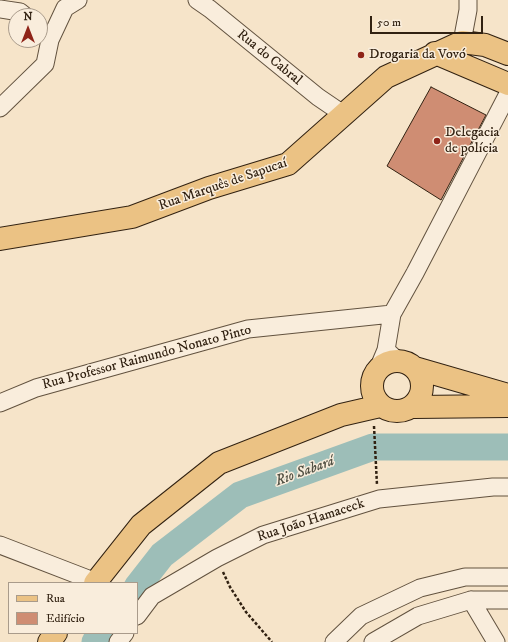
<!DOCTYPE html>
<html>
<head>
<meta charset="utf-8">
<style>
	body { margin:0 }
	#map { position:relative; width:508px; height:642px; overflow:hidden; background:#f6e4c9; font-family:"IM FELL DW Pica",serif }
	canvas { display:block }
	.legend { position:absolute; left:8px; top:582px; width:130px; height:52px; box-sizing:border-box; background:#f9eddc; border:1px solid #a99b8b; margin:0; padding:5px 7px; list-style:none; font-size:12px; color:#312111 }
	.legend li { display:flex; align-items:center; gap:8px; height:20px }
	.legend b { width:20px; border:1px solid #a99b8b }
	.north { position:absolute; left:8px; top:8px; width:40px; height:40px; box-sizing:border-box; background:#f9eddc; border:1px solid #a99b8b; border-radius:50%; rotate:0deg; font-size:11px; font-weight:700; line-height:16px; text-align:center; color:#312111 }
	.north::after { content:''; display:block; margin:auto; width:14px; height:18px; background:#8f2418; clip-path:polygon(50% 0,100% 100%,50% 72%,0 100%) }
	.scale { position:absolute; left:370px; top:16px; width:113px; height:18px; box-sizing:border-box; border:2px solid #312111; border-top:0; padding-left:5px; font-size:12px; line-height:14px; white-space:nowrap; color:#312111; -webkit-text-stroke:3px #f9eddc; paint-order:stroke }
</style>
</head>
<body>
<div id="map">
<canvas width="508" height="642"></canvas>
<ul class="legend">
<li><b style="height:5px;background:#ebc284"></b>Rua</li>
<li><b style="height:11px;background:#cf8d73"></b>Edifício</li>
</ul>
<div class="north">N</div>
<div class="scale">50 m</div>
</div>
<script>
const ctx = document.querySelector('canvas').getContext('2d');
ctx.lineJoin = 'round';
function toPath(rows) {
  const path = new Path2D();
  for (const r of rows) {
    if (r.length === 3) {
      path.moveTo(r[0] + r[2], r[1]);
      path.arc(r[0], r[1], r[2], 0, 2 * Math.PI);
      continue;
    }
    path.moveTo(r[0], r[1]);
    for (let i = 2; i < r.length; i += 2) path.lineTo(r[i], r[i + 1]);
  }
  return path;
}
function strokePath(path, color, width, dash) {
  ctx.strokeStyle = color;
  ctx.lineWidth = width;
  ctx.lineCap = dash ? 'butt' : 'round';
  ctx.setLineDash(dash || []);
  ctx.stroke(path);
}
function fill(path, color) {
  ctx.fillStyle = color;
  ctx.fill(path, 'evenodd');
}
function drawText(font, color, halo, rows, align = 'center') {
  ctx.font = font + ' "IM FELL DW Pica",serif';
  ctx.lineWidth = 3;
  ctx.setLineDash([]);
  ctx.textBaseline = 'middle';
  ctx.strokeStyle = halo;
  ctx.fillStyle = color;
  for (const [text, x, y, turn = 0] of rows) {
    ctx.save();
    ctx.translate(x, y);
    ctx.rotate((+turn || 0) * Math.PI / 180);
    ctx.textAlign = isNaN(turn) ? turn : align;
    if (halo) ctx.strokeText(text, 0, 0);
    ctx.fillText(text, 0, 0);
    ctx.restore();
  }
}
strokePath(toPath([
	[137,587,162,555,240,495,373,447,508,447],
	[95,642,101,633]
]), '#9dbeb8', 27);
const building = toPath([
	[431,87,486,115,441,200,387,166,431,87]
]);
fill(building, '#cf8d73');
strokePath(building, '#312111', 1);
const minor = toPath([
	[197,0,210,9,318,97,343,114],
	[0,9,20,12,25,16],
	[462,42,468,10,468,0],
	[0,108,45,64,50,40,65,8,78,0],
	[386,350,398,361],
	[378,369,386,350,392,314,415,273,508,94],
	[0,403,36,388,248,329,392,314],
	[0,545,96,582],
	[471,600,496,642],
	[137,616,152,596,217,558,263,535,379,499,493,487,508,487],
	[118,642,125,633],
	[334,642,361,616,420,588,465,577,508,577],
	[373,642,418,616,471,600,508,600]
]);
const major = toPath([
	[435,53,508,84],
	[0,239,132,217,209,188,288,164,386,77,462,42,485,45,508,54],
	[397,386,25],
	[415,368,508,395],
	[414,407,508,406],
	[95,583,141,525,219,463,341,415,380,406],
	[49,642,56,633]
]);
strokePath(minor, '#62523f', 19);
strokePath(major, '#312111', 24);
strokePath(toPath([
	[374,426,377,485],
	[223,572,230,587,246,612,272,642]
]), '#312111', 2.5, [3, 2]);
strokePath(minor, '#f9eddc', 17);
strokePath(major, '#ebc284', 22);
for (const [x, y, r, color] of [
	[361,55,4,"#8f2418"],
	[437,141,4,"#8f2418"]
]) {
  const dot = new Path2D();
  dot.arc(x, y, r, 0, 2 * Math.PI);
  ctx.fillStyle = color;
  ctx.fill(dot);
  strokePath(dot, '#f9eddc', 1.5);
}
drawText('14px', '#312111', '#f9eddc', [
	["Drogaria da Vovó",369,55],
	["Delegacia",445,133],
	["de polícia",445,149]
], 'left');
drawText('14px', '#312111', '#f9eddc', [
	["Rua do Cabral",269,58,39],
	["Rua Marquês de Sapucaí",223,185,-19],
	["Rua Professor Raimundo Nonato Pinto",147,358,-15],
	["Rua João Hamaceck",311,521,-18]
]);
drawText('italic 15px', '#515043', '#f9eddc', [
	["Rio Sabará",305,472,-20]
]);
</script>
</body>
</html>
